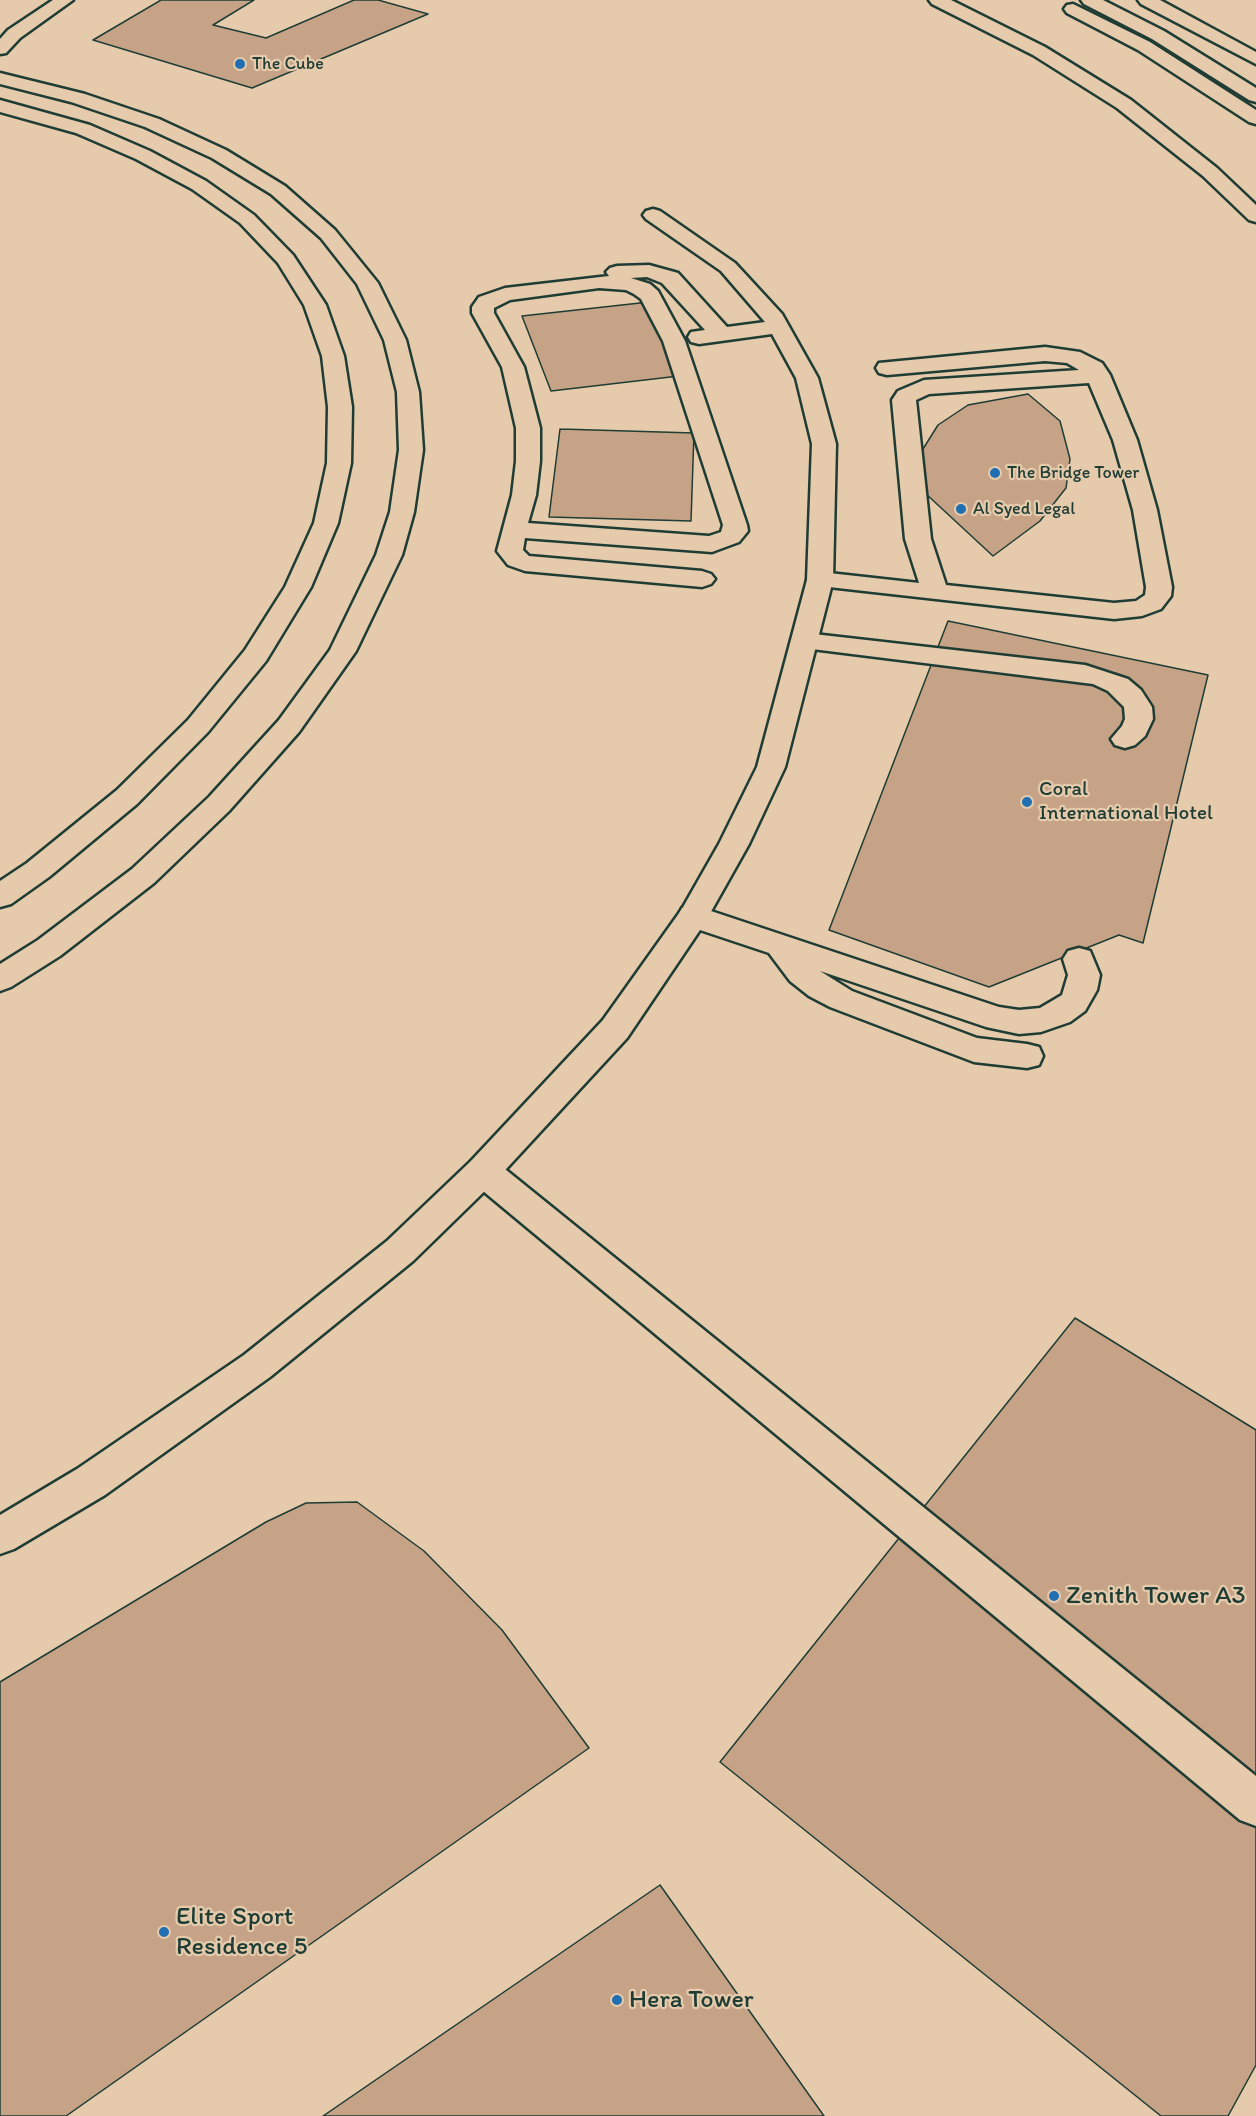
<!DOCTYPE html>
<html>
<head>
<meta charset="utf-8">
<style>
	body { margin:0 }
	canvas { display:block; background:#e5caac }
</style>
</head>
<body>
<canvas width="1256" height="2116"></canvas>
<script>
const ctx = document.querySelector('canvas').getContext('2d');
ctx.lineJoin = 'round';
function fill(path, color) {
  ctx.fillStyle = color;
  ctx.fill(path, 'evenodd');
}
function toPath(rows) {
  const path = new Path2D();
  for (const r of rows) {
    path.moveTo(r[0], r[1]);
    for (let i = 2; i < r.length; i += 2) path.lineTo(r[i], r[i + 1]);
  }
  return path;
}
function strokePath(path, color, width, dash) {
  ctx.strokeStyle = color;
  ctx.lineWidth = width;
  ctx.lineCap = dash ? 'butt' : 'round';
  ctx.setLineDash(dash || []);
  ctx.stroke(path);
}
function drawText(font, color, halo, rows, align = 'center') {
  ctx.font = font + ' Itim,sans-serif';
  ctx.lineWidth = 4.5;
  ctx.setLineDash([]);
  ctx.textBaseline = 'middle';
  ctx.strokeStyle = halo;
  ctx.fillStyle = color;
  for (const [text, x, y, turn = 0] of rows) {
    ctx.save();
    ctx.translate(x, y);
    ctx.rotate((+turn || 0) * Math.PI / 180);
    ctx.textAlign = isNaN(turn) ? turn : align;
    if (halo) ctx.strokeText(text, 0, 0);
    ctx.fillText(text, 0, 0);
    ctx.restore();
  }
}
const building = toPath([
	[161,0,254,0,213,25,266,38,354,0,378,0,428,14,252,88,93,40,161,0],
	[649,302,679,376,551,391,522,316,649,302],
	[1028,394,1060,421,1070,459,1066,488,1040,521,993,556,925,493,918,457,938,425,968,405,1028,394],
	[560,429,694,433,691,521,549,517,560,429],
	[948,621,1208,675,1143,943,1119,935,989,987,829,930,948,621],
	[1075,1318,1256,1430,1256,2065,1228,2116,1161,2116,720,1762,1075,1318],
	[357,1502,424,1551,502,1630,589,1748,66,2116,0,2116,0,1682,266,1522,306,1503,357,1502],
	[660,1885,824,2116,323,2116,660,1885]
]);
fill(building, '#c6a386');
strokePath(building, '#1f3d34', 1.5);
const lane = toPath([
	[53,0,73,0,20,38,6,53,0,54,0,39,8,30,53,0],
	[929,0,951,0,1045,47,1131,100,1217,168,1256,205,1256,222,1249,220,1203,176,1117,108,1033,55,932,4,929,0],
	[1073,4,1150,42,1256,110,1256,124,1249,122,1138,50,1067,13,1064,9,1067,5,1073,4],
	[1045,347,1080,352,1102,363,1110,375,1137,440,1157,510,1172,587,1171,596,1161,609,1142,616,1114,619,811,585,807,580,811,575,820,572,919,583,905,539,892,400,898,391,924,380,1079,370,1067,363,1045,361,887,375,879,373,876,368,879,363,1045,347],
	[1089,383,1113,440,1133,510,1146,587,1145,595,1136,601,1114,603,946,585,931,539,916,400,929,394,1089,383],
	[805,633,1085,665,1128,679,1141,690,1152,707,1153,719,1145,736,1135,745,1125,748,1115,745,1111,739,1122,726,1125,719,1124,707,1108,691,1093,684,796,647,792,641,796,635,805,633],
	[693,905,999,1007,1019,1010,1040,1008,1062,995,1068,975,1063,959,1068,951,1079,948,1090,951,1100,975,1097,990,1085,1011,1070,1022,1041,1032,1019,1034,986,1027,820,971,852,991,977,1038,1027,1044,1039,1047,1043,1056,1039,1065,1027,1068,974,1062,830,1007,809,996,790,981,769,953,682,924,678,916,682,908,693,905],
	[483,1157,495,1161,1256,1776,1256,1826,1240,1820,471,1181,466,1171,471,1161,483,1157]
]);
const street = toPath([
	[653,209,660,211,735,263,782,314,818,378,836,444,833,580,785,767,749,844,704,924,627,1038,495,1181,413,1261,270,1377,105,1495,14,1549,0,1554,0,1515,77,1469,244,1355,387,1241,471,1161,603,1020,682,909,719,844,757,767,807,580,812,444,796,378,772,334,699,344,691,342,688,337,691,332,705,330,662,283,647,277,631,278,650,284,658,291,685,341,747,525,748,531,739,542,712,552,525,538,523,550,529,556,702,571,711,574,715,579,711,584,702,587,525,571,508,565,497,551,512,495,516,461,516,428,502,367,472,313,472,307,479,297,505,288,609,276,606,272,610,268,617,266,649,265,678,273,727,327,765,322,721,271,646,219,643,215,646,211,653,209],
	[599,288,626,290,634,294,641,299,663,341,723,525,721,532,709,536,528,523,536,495,540,461,540,428,524,367,494,313,494,308,510,300,599,288]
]);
const secondary = toPath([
	[1081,0,1103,0,1164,31,1256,88,1256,102,1249,100,1152,39,1084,4,1081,0],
	[1138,0,1160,0,1256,52,1256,64,1141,4,1138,0],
	[0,73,85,94,159,119,226,150,285,186,335,230,378,283,406,340,419,392,423,450,414,512,402,555,356,651,299,732,229,811,154,883,60,956,11,987,0,991,0,964,38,940,132,869,209,797,279,720,330,650,376,555,390,512,399,450,397,392,384,340,357,284,321,238,271,194,212,158,145,127,71,102,0,84,0,73],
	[0,100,90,125,150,151,206,181,254,215,293,255,326,305,344,356,352,407,351,463,338,523,311,587,266,661,208,732,137,804,49,877,11,904,0,907,0,881,27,863,117,790,188,720,245,650,285,587,314,523,327,463,328,407,322,356,304,305,278,263,240,223,192,189,136,159,76,133,0,112,0,100]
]);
strokePath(lane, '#1f3d34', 5);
strokePath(street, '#1f3d34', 5);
strokePath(secondary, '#1f3d34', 5);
fill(lane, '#e5caac');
fill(street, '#e5caac');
fill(secondary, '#e5caac');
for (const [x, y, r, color] of [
	[240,64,6,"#1f6fb2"],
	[995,473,6,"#1f6fb2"],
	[961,509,6,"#1f6fb2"],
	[1027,802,6,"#1f6fb2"],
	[1054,1596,6,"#1f6fb2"],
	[164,1932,6,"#1f6fb2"],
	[617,2000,6,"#1f6fb2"]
]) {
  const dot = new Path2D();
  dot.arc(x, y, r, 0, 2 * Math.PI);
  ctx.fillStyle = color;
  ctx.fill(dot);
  strokePath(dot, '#e5caac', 2);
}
drawText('18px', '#1f3d34', '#e5caac', [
	["The Cube",252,64],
	["The Bridge Tower",1007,473],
	["Al Syed Legal",973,509]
], 'left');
drawText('21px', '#1f3d34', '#e5caac', [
	["Coral",1039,790],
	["International Hotel",1039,814]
], 'left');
drawText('26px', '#1f3d34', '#e5caac', [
	["Zenith Tower A3",1066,1596],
	["Elite Sport",176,1917],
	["Residence 5",176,1947],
	["Hera Tower",629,2000]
], 'left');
</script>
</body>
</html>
